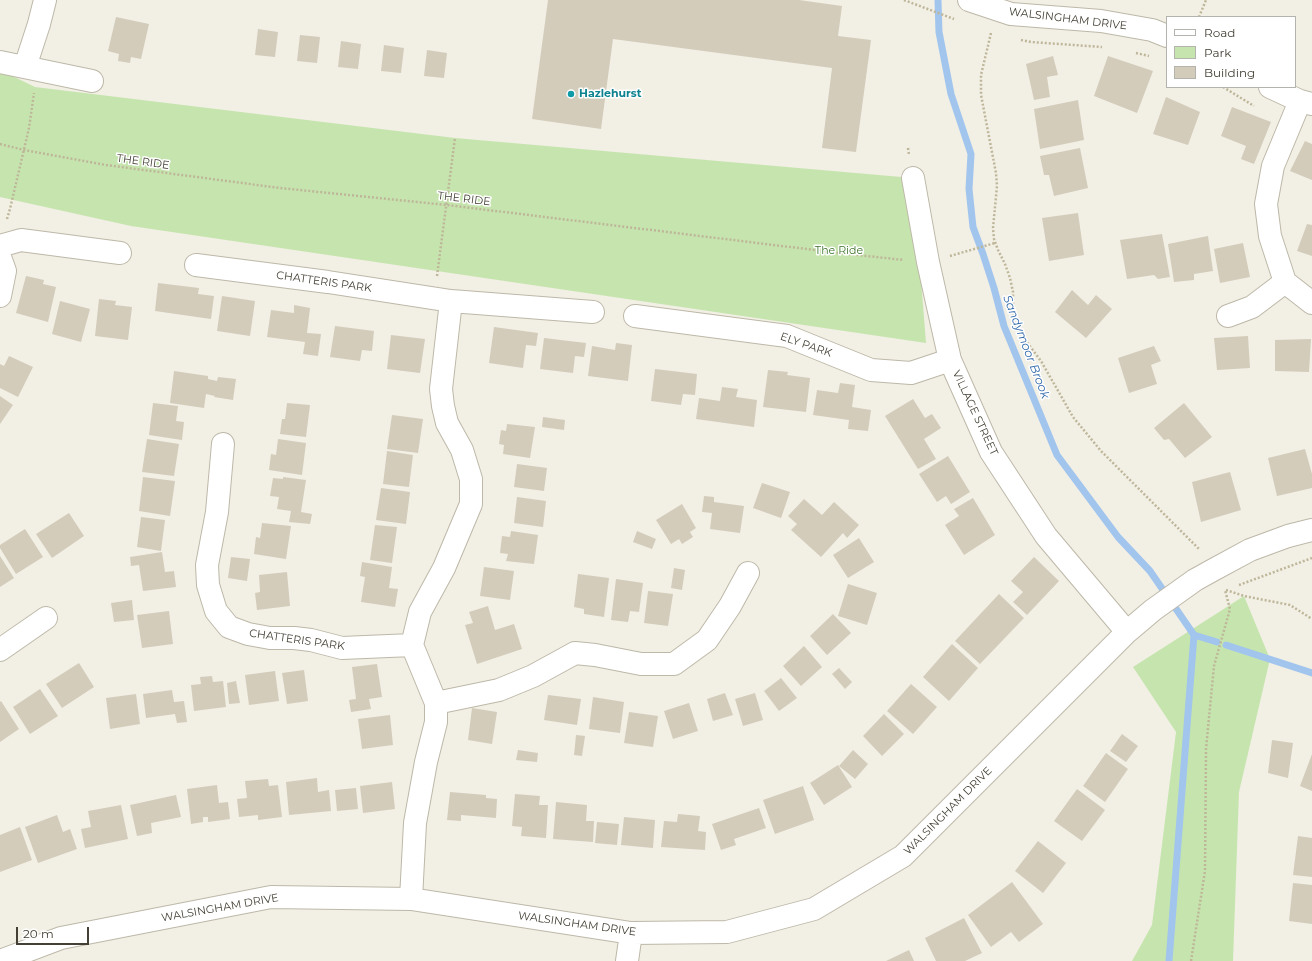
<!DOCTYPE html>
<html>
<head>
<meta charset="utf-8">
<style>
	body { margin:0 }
	#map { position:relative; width:1312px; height:961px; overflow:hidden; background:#f2efe5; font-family:Montserrat,sans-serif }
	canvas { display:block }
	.legend { position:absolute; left:1166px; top:16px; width:130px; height:72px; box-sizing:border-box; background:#fff; border:1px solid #b4b3ae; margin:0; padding:5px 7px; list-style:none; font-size:12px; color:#444035 }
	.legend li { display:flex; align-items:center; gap:8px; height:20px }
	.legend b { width:20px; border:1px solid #b4b3ae }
	.scale { position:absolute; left:16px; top:927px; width:73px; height:18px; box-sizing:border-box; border:2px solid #444035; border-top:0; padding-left:5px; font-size:12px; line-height:14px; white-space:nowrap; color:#444035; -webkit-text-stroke:3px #fff; paint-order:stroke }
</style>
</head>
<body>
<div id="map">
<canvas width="1312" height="961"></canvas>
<ul class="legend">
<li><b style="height:5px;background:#fff"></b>Road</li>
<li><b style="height:11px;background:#c6e5ae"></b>Park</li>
<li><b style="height:11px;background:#d3ccbb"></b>Building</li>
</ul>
<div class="scale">20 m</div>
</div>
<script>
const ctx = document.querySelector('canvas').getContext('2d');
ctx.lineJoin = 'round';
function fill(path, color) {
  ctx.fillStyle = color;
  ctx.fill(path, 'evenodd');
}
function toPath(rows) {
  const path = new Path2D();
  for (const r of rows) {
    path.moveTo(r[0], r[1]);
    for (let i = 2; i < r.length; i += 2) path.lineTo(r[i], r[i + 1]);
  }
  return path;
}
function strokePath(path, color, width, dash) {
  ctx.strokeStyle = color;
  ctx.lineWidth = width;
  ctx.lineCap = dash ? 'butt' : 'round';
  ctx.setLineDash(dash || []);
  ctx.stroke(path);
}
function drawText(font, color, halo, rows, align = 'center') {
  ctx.font = font + ' Montserrat,sans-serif';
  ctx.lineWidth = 3;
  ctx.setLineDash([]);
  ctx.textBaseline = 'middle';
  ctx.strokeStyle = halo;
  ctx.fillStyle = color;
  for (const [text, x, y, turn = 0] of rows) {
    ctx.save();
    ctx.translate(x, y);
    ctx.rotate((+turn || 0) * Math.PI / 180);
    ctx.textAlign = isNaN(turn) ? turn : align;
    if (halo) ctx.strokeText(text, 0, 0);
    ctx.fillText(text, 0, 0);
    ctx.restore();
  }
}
fill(toPath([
	[0,70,35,87,455,138,913,178,926,343,131,226,0,197],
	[1244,596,1270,659,1239,792,1233,961,1132,961,1152,925,1176,732,1133,667]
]), '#c6e5ae');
strokePath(toPath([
	[938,0,939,32,951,94,971,154,969,189,973,227,983,254,994,288,1004,326,1057,455,1118,537,1150,571,1194,635,1217,642],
	[1226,645,1312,673],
	[1169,961,1194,635]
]), '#a2c5ed', 7);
fill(toPath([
	[548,0,799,0,842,6,838,36,871,40,856,152,822,148,832,68,613,39,601,129,532,119],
	[116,17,149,24,141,59,131,57,130,63,118,61,119,54,108,51],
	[258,29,278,32,275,57,255,55],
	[300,35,320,37,317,63,297,61],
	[341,41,361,44,358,69,338,67],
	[384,45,404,48,401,73,381,71],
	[427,50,447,53,444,78,424,76],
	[1053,56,1058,75,1047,77,1050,97,1034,100,1026,64],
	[1108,56,1153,71,1137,113,1094,96],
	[1166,97,1200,112,1188,145,1153,134],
	[1078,100,1084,140,1040,149,1034,109],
	[1232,107,1271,122,1254,164,1241,159,1246,146,1221,136],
	[1305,141,1312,144,1312,180,1290,171],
	[1080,148,1088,188,1054,196,1049,175,1044,175,1040,156],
	[1078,213,1084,255,1049,261,1042,218],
	[1307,224,1312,225,1312,256,1297,251],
	[1162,234,1170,277,1158,279,1154,275,1127,279,1120,240],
	[1208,236,1213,271,1194,274,1194,280,1174,282,1168,244],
	[1243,243,1250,277,1220,283,1214,249],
	[26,276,44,280,43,284,56,287,48,322,16,313],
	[158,283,199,288,198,294,214,296,211,319,155,311],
	[1072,290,1088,305,1096,295,1112,309,1086,338,1055,312],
	[222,296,255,301,250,336,217,331],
	[99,299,116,301,115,305,132,307,128,340,95,336],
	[60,301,90,309,81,342,52,334],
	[294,305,310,308,307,333,321,334,318,356,303,354,305,342,267,337,271,310,294,313],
	[335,326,374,331,372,351,362,350,360,361,330,357],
	[494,327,538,333,536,346,526,345,523,368,489,363],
	[391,335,425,339,420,373,387,369],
	[1248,336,1250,368,1217,370,1214,338],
	[544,338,586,343,584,357,575,356,573,373,540,369],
	[1311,339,1309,372,1275,371,1275,340],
	[616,343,632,345,628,381,588,376,592,346,615,350],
	[1154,346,1161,361,1151,365,1157,384,1129,393,1118,358],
	[9,356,33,367,18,397,0,388,0,364,4,366],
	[655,369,697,374,695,395,683,394,681,405,651,401],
	[768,370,788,372,787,375,810,378,806,412,763,407],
	[174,371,208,376,208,379,217,381,218,377,236,379,233,400,214,397,215,396,206,394,204,408,170,403],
	[840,383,855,385,852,407,871,410,868,431,848,429,849,420,813,415,817,390,838,393],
	[722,387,738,389,736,397,757,400,754,427,696,419,699,398,720,401],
	[0,396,13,405,0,424],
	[913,399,925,418,932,414,941,428,924,439,936,459,918,469,885,416],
	[153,403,178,406,176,421,184,422,182,440,149,435],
	[287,403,310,405,306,437,280,434,282,419,285,419],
	[1184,403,1212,437,1185,458,1169,439,1164,440,1154,428],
	[392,415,423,419,418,453,387,449],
	[543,417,565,420,564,430,542,427],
	[507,424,535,427,530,458,503,454,504,445,499,444,501,430,506,431],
	[147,439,179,444,174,476,142,472],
	[278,439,306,443,302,475,269,470,271,454,276,455],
	[1305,449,1312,474,1312,488,1277,496,1268,458],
	[387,451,413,455,409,487,383,484],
	[948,456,970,492,951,504,946,496,937,502,919,474],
	[517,464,547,468,544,491,514,487],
	[1230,472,1241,510,1201,522,1192,482],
	[143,477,175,481,170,516,139,511],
	[283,477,306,480,301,512,312,514,310,524,289,522,291,511,277,509,279,497,270,496,273,478,283,479],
	[762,483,790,492,781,518,753,508],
	[381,488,410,492,406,524,376,520],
	[704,496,714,497,714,502,744,506,740,533,710,529,712,513,702,512],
	[517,497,546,501,543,527,514,523],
	[973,498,995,535,964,555,945,525,959,516,954,509],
	[804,499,822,515,834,502,859,525,847,538,843,533,821,557,791,530,797,524,788,516],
	[682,504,696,528,690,532,693,537,682,544,679,539,671,544,656,520],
	[69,513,84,536,52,558,36,534],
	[141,517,165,520,161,551,137,547],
	[262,523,291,526,286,559,254,554,256,537,260,538],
	[375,525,397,527,392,563,370,560],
	[25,529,43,557,16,574,0,548,0,545],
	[511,531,538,535,534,564,506,561,508,554,500,553,502,536,510,537],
	[637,531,656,539,652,549,633,542],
	[859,538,874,562,848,578,833,555],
	[162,552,165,572,174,571,176,587,143,591,139,565,131,566,130,557],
	[0,556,14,578,0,587],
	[231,557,250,559,247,581,228,578],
	[1034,557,1059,581,1027,615,1013,602,1023,592,1011,581],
	[362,562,392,567,389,588,398,589,395,607,361,602,365,577,360,576],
	[484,567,514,571,510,600,480,596],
	[674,568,685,570,682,590,671,588],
	[287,572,290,606,257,610,255,593,260,592,259,575],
	[578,574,609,578,604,617,584,614,584,609,574,607],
	[616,579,643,583,639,612,630,611,628,622,611,620],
	[848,584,877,593,867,625,838,616],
	[648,591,673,594,668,626,644,623],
	[999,594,1024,618,980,664,955,641],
	[132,600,134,620,114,622,111,603],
	[488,606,495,630,514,624,522,649,477,664,465,625,473,623,469,612],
	[169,611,173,644,142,648,137,615],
	[833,614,851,633,827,655,810,636],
	[952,644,978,668,949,701,923,677],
	[804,646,822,667,801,686,783,666],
	[79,663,94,687,62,708,46,684],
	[377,664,382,697,369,699,371,709,351,712,349,700,356,699,352,667],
	[839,668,852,682,845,689,832,674],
	[304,670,308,701,287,704,282,673],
	[275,671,279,701,249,705,245,675],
	[212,676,213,682,223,681,226,707,194,711,191,685,201,684,200,677],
	[781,678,797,698,779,711,764,691],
	[236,681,240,703,229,704,227,683],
	[911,684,937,707,913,734,887,711],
	[40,689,58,716,30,734,13,707],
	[172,690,174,702,184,701,187,722,177,723,175,714,146,718,143,694],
	[725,693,733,715,713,721,707,699],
	[755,693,763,720,743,726,735,699],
	[136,694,140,724,110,729,106,698],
	[548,695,581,699,577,725,544,720],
	[593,697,624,702,620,733,589,729],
	[1,701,19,729,0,742,0,702],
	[689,703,698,731,673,739,664,711],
	[472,708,497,712,492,744,468,740],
	[629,712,658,716,653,747,624,743],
	[884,714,904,734,882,756,863,736],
	[390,715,393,745,362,749,358,719],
	[1122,734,1138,746,1126,762,1110,751],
	[576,735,585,736,582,756,574,755],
	[1272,740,1293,743,1288,778,1268,773],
	[518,750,538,753,537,762,516,760],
	[853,750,868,764,855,779,839,766],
	[1106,753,1128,769,1105,802,1083,786],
	[1312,754,1312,791,1300,786],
	[838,765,852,787,824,805,810,783],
	[317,778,318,792,329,790,331,811,289,815,286,782],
	[268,779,269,786,278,785,282,817,258,820,258,815,239,817,237,799,247,798,245,781],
	[392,782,395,809,363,813,360,786],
	[217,785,219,803,228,802,230,819,208,822,208,817,203,817,203,822,191,824,187,789],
	[803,786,814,820,775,834,763,800],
	[356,788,358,809,337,811,335,790],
	[1077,789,1105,810,1082,841,1054,821],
	[450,792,486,795,486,798,497,799,496,818,461,815,461,821,447,820],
	[515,794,540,796,539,805,548,805,546,838,521,836,522,827,512,826],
	[176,795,181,817,151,823,152,833,137,836,130,805],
	[556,802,587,805,586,821,594,821,593,842,553,839],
	[121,805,128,839,85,848,81,829,91,827,88,811],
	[759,808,766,828,734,839,736,845,721,850,712,824],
	[678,814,700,816,698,831,706,832,705,850,661,847,664,821,677,822],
	[57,815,63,832,70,829,77,849,38,863,25,827],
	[624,817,655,820,653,848,621,845],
	[597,822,619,824,617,845,595,843],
	[20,827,32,860,0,872,0,835],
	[1298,836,1312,838,1312,877,1293,875],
	[1038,841,1066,863,1043,893,1015,871],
	[1012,882,1043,924,1019,942,1011,932,991,947,968,915],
	[1293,883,1312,885,1312,924,1289,921],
	[964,918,982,953,965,961,936,961,925,938],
	[909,950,914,961,886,961]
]), '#d3ccbb');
const street = toPath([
	[969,0,1011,14,1101,21,1152,30,1167,36],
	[0,62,92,81],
	[25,67,39,24,45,0],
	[1270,87,1300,101,1312,104],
	[1300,101,1273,166,1266,204,1270,236,1285,282,1312,303],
	[913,178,928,262,950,360,991,452,1046,536,1127,632],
	[0,246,21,240,120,253],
	[0,257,5,271,0,296],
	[196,265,328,282,451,301,593,312],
	[635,316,787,336,871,370,911,373,950,360],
	[1228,316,1252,307,1285,282],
	[223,444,217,512,207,565,208,585,216,611,229,627,248,634,270,638,294,638,311,640,342,648,412,645],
	[0,650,46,618],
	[436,703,499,690,533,676,575,653,595,655,641,664,674,664,707,640,730,606,748,573],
	[411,899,415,823,426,762,436,722,436,703,412,645,420,612,444,568,471,504,471,479,462,450,447,423,443,406,441,389,451,301],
	[0,961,61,938,271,897,411,899,631,933,727,932,814,909,903,856,1127,632,1153,610,1195,580,1213,570,1250,550,1288,536,1312,530],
	[627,961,631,933]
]);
strokePath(street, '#bdb8a8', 24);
strokePath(toPath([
	[904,0,954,19],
	[1199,17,1206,0],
	[991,33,981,75,981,95,996,173,997,186,993,228,994,239,998,250,1005,264,1010,278,1013,292,1013,317,1015,326,1020,333,1041,361,1073,417,1101,451,1200,550],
	[1021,40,1031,42,1102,47],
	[1136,53,1149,56],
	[1223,87,1254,106],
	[0,144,24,150,106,165,280,188,447,205,839,253,904,260],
	[908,148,909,155],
	[7,219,10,209,29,128,34,93],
	[950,256,995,243],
	[437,276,455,138],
	[1239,585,1312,558],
	[1226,590,1244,596,1290,605,1312,619],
	[1191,961,1205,871,1206,749,1214,666,1230,609,1225,590]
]), '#beb699', 2.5, [2, 2]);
strokePath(street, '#fff', 22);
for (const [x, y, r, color] of [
	[571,94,4,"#0f9aa8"]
]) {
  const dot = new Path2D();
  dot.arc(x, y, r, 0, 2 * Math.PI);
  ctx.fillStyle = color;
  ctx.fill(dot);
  strokePath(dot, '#fff', 1.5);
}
drawText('11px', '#444035', '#fff', [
	["WALSINGHAM DRIVE",1068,19,7],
	["THE RIDE",143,162,8],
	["THE RIDE",464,199,7],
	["CHATTERIS PARK",324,282,8],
	["ELY PARK",806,345,19],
	["VILLAGE STREET",975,413,65],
	["CHATTERIS PARK",297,640,8],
	["WALSINGHAM DRIVE",948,811,-45],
	["WALSINGHAM DRIVE",220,908,-10],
	["WALSINGHAM DRIVE",577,924,8]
]);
drawText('bold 11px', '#0d838f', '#fff', [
	["Hazlehurst",579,94]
], 'left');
drawText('11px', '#3d732a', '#fff', [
	["The Ride",839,251]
]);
drawText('italic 12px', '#3269ab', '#fff', [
	["Sandymoor Brook",1026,347,69]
]);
</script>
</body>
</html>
